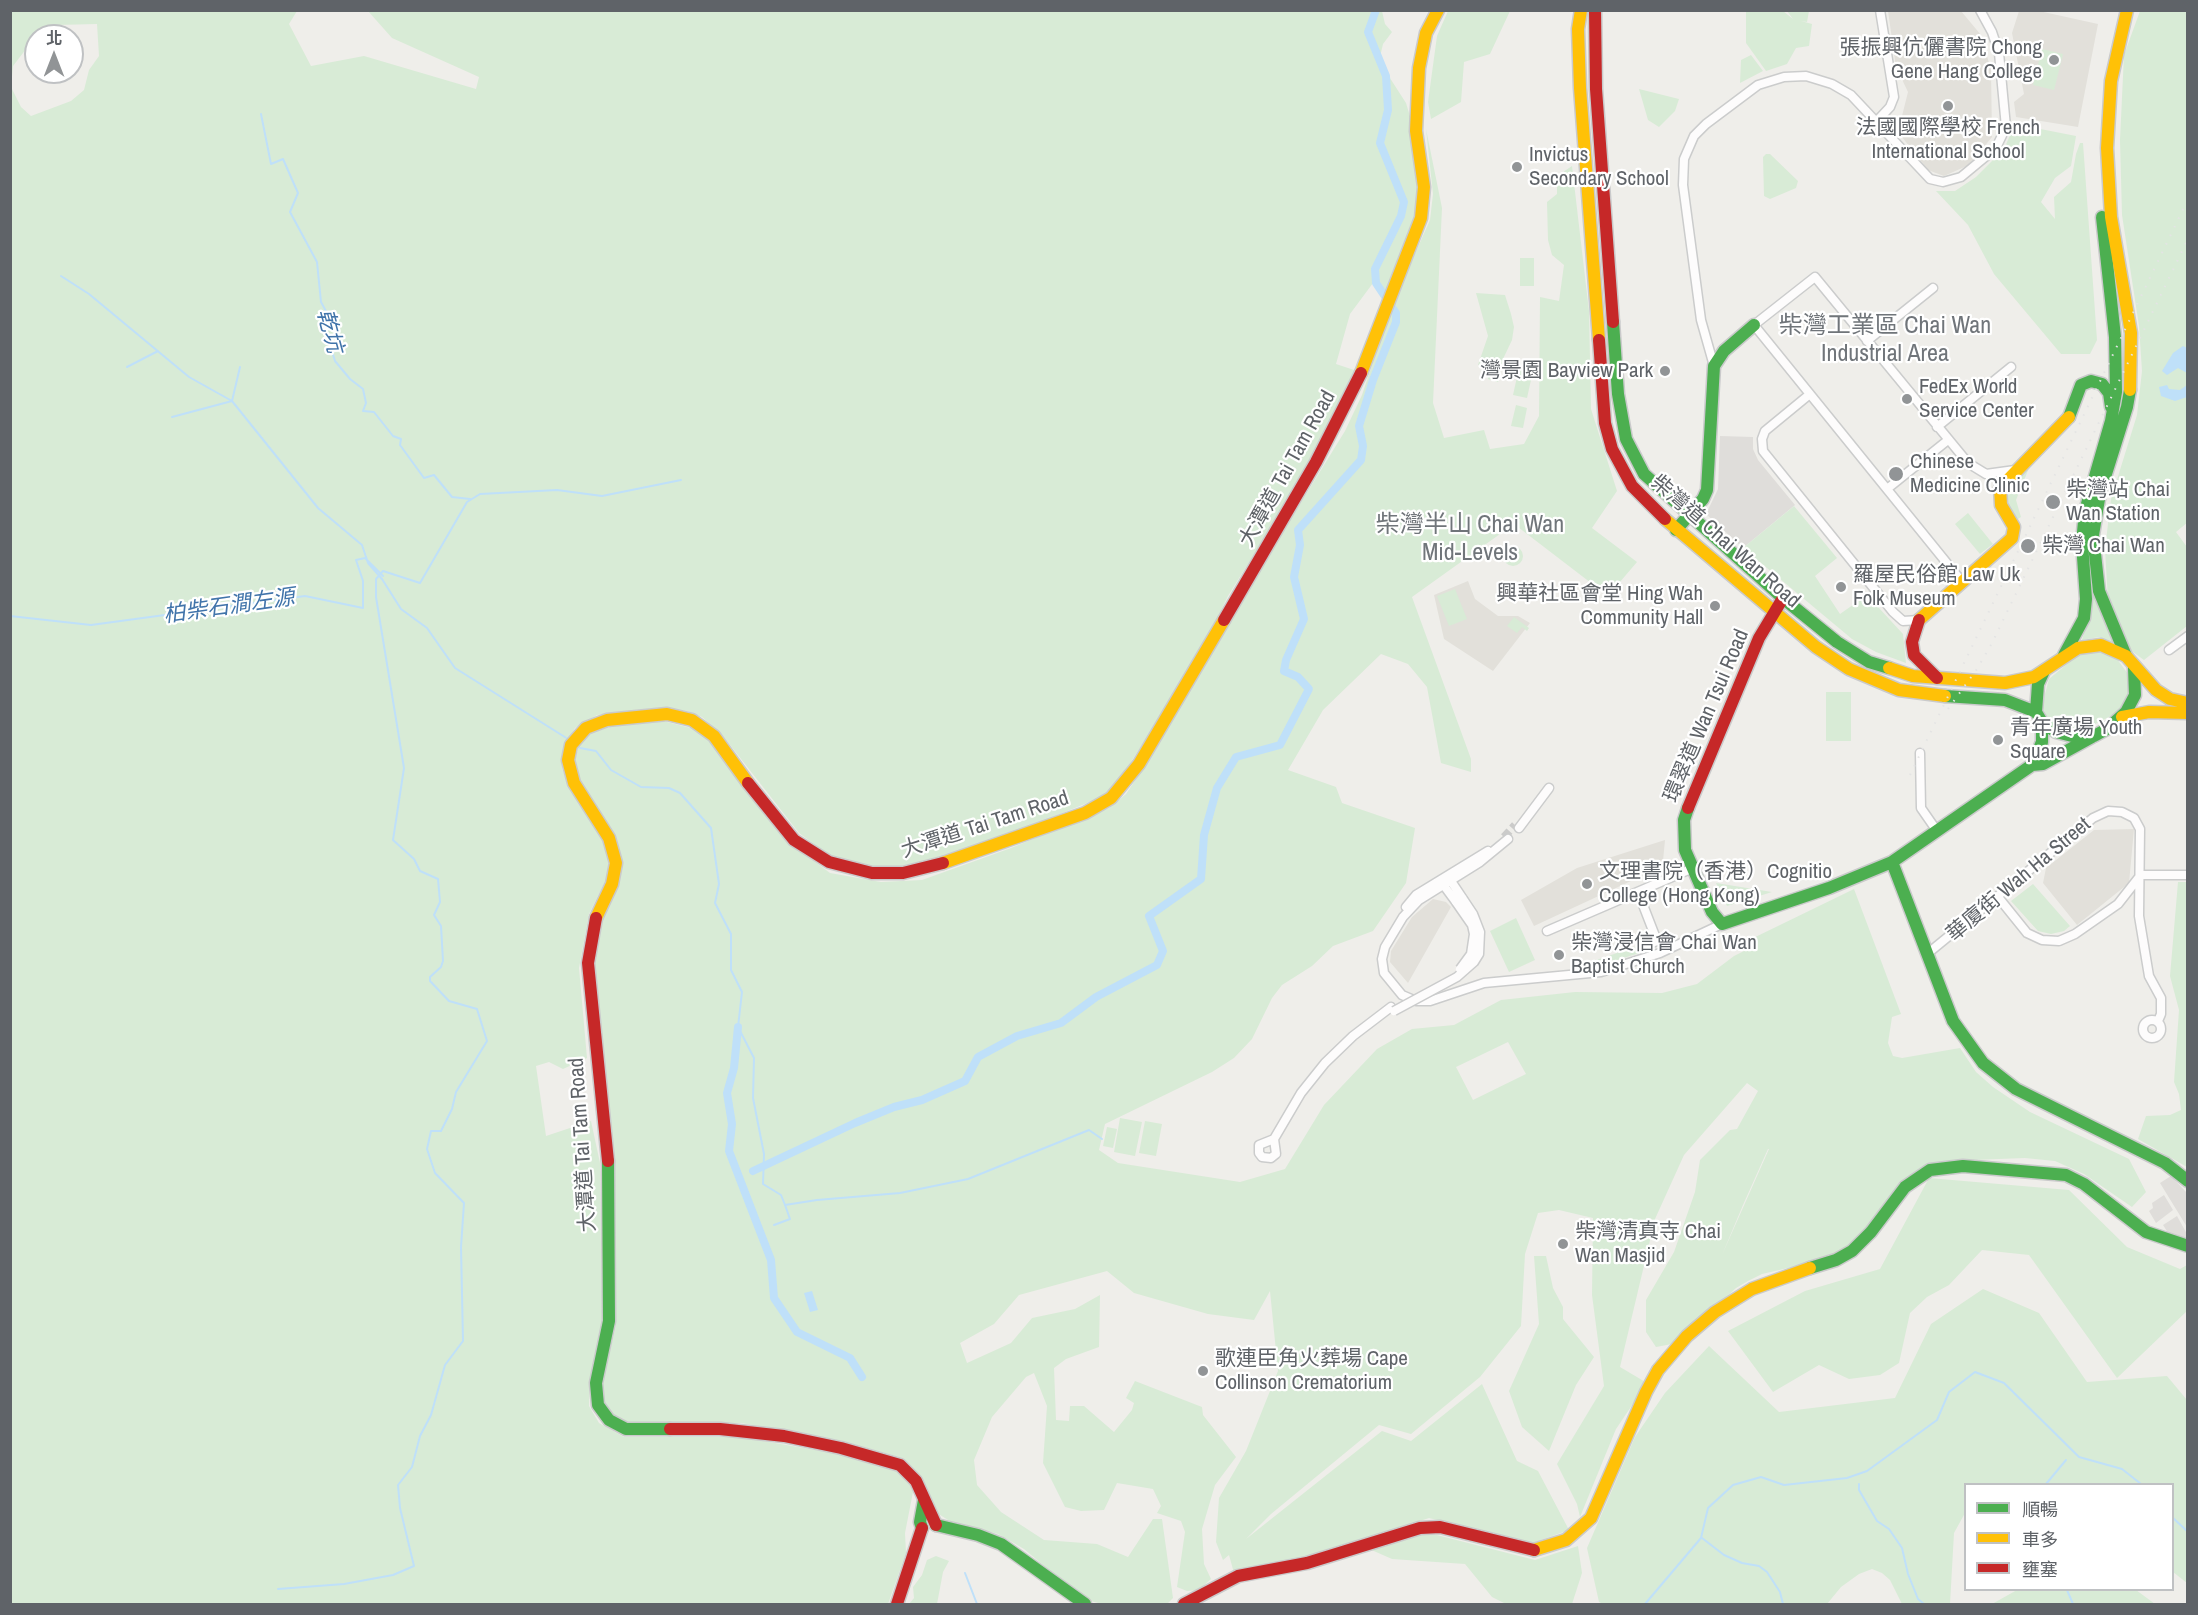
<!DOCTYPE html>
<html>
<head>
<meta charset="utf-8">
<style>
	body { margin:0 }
	#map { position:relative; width:2198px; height:1615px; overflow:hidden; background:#efeeea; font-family:"Archivo Narrow","Noto Sans TC",sans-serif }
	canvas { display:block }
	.frame { position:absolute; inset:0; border:12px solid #5f6368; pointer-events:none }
	.legend { position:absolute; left:1964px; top:1483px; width:210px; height:108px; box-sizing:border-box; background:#fff; border:2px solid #bfc1c3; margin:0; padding:8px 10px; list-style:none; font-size:18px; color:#5f6368 }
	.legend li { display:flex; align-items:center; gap:12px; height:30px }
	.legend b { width:30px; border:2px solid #bfc1c3 }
	.north { position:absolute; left:24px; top:24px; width:60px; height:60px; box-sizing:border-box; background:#fff; border:2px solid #bfc1c3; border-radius:50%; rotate:0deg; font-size:16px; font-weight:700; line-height:24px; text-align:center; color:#5f6368 }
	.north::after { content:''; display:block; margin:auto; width:21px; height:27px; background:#919496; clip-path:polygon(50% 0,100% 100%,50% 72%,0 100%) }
</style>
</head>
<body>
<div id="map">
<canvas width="2198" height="1615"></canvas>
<div class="frame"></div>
<ul class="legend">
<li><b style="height:8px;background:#4caf50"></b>順暢</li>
<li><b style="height:8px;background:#ffc107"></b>車多</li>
<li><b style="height:8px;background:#c62828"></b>壅塞</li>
</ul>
<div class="north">北</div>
</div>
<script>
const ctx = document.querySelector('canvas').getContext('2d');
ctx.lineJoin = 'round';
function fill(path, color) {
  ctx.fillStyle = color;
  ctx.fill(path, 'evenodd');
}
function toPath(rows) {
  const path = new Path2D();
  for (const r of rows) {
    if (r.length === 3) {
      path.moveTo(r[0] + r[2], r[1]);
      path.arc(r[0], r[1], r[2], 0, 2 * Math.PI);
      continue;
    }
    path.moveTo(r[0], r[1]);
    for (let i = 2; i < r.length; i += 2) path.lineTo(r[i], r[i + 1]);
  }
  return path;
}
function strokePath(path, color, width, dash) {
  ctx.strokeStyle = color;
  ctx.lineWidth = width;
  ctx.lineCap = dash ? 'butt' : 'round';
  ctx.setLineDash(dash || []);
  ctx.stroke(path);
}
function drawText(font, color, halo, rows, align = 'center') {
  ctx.font = font + ' "Archivo Narrow","Noto Sans TC",sans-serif';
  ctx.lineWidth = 4.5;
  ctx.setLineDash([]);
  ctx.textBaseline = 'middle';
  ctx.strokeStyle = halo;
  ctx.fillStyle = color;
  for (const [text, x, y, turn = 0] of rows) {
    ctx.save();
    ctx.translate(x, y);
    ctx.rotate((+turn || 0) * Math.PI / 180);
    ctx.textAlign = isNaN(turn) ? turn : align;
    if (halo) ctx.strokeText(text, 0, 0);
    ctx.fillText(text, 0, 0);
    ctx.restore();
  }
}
fill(toPath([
	[1720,436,1753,437,1753,449,1758,460,1795,505,1743,548,1706,514,1718,489],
	[2171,1176,2187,1193,2187,1227,2160,1183],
	[2164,1195,2173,1210,2156,1223,2149,1211,2153,1208,2152,1203],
	[2177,1216,2187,1234,2187,1242,2172,1239,2163,1225]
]), '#dfddda');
fill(toPath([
	[1888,11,1961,11,1981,35,1991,70,1992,137,1969,165,1944,176,1928,170,1898,132,1908,92,1896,67],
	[2019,11,2039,11,2098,24,2078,127,2016,117,2014,102,2024,94,2012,33],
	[1468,581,1475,599,1498,616,1518,616,1530,623,1493,671,1444,639,1434,595],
	[2134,829,2129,883,2077,925,2043,883,2046,868,2094,830],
	[1665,840,1663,861,1659,868,1534,926,1521,900,1577,868],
	[1433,899,1446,902,1451,907,1408,983,1390,962,1391,951,1412,917]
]), '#e2e0da');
fill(toPath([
	[11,11,297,11,289,24,311,66,364,56,476,89,479,77,392,38,368,11,1382,11,1385,24,1392,32,1383,44,1379,61,1406,103,1412,123,1419,195,1417,216,1391,275,1386,299,1373,283,1350,314,1336,364,1360,372,1334,425,1228,596,1195,663,1116,785,1102,797,1006,836,919,867,882,869,836,860,799,833,723,736,702,717,687,711,656,708,597,715,575,728,563,748,562,768,568,785,603,841,609,863,607,878,589,914,579,968,587,1058,563,1069,549,1062,536,1066,546,1136,591,1121,600,1163,602,1324,590,1378,589,1406,599,1423,624,1437,740,1437,839,1454,897,1470,907,1478,913,1492,905,1533,906,1553,888,1604,11,1604],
	[97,24,99,56,89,70,84,90,71,101,31,116,21,107,11,87,13,66,36,36,56,25],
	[1448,11,1510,11,1490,54,1464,62,1461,102,1431,119,1428,102,1437,36],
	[1746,11,1783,11,1793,19,1787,11,1809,11,1807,22,1801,21,1812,24,1809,46,1796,48,1787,64,1766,71,1746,43],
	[2140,11,2187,11,2188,522,2176,532,2187,547,2187,626,2144,660,2130,650,2108,601,2105,549,2111,499,2137,415,2142,371,2139,326,2122,215,2120,140,2124,55],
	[2042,49,2063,54,2054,90,2033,85],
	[1751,55,1763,71,1740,83,1741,60],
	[1639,89,1679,99,1675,111,1659,127,1648,120],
	[2015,124,2076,136,2071,166,2055,178,2041,202,2055,219,2054,197,2071,182,2076,154,2080,143,2083,143,2097,340,2090,354,2061,354,1994,274,1968,225,1936,191,1955,191,1976,177,2004,149],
	[1426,129,1442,208,1433,403,1444,438,1484,430,1490,449,1524,444,1539,416,1540,297,1559,301,1564,265,1552,255,1548,240,1547,202,1557,194,1557,176,1572,166,1589,311,1591,409,1617,491,1592,528,1637,562,1608,596,1514,524,1412,597,1471,759,1471,772,1441,763,1427,687,1408,664,1381,654,1323,710,1288,770,1336,787,1342,803,1415,828,1406,883,1373,931,1333,946,1312,966,1282,985,1272,998,1252,1039,1234,1058,1212,1072,1105,1124,1099,1150,1118,1163,1240,1182,1285,1169,1324,1105,1377,1049,1412,1029,1454,1025,1501,1000,1575,992,1662,993,1697,984,1734,956,1746,950,1743,943,1854,889,1901,1014,1892,1017,1888,1043,1893,1056,1902,1058,1960,1048,1976,1072,1993,1087,2030,1112,2129,1159,2146,1192,2132,1207,2084,1174,2055,1161,2025,1158,1947,1161,1911,1175,1866,1234,1836,1257,1762,1274,1748,1281,1736,1288,1677,1343,1656,1347,1646,1332,1646,1300,1674,1252,1695,1192,1700,1160,1730,1130,1737,1129,1758,1091,1747,1083,1684,1155,1655,1219,1620,1367,1647,1383,1616,1429,1580,1517,1577,1504,1557,1464,1604,1386,1592,1295,1593,1218,1559,1210,1538,1213,1525,1254,1521,1326,1480,1377,1411,1434,1379,1425,1271,1514,1246,1539,1382,1431,1411,1441,1482,1384,1517,1461,1538,1471,1569,1530,1530,1544,1429,1518,1303,1559,1234,1573,1229,1555,1223,1560,1216,1542,1219,1498,1246,1451,1278,1371,1270,1291,1254,1320,1208,1314,1134,1293,1107,1271,1019,1295,994,1324,960,1343,967,1363,1011,1343,1032,1318,1075,1309,1100,1295,1099,1347,1066,1359,1054,1368,1056,1420,1069,1421,1070,1406,1084,1406,1114,1432,1132,1410,1134,1403,1126,1398,1135,1381,1202,1407,1203,1415,1236,1457,1215,1485,1202,1529,1204,1564,1211,1579,1199,1590,1187,1591,1177,1587,1185,1532,1181,1521,1157,1513,1161,1506,1153,1489,1117,1483,1104,1510,1081,1511,1065,1507,1043,1463,1047,1406,1034,1373,1026,1377,992,1417,974,1460,977,1485,1001,1512,1044,1540,1097,1544,1128,1557,1153,1519,1162,1519,1173,1598,1167,1604,1102,1604,1083,1599,1024,1549,998,1534,951,1522,928,1507,922,1478,903,1458,842,1441,741,1423,627,1424,609,1414,602,1402,601,1390,616,1325,613,1162,593,968,602,918,619,882,622,863,615,835,580,780,575,760,579,745,590,733,616,725,663,721,695,729,714,745,790,843,830,873,881,882,922,880,1011,848,1109,808,1126,794,1150,758,1239,603,1345,431,1362,395,1392,305,1430,220,1433,194],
	[1508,1042,1526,1074,1473,1100,1456,1067],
	[1768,1149,1769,1149,1722,1255,1743,1205],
	[1766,154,1770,154,1798,181,1796,188,1770,199,1764,196,1763,157],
	[1520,258,1534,258,1534,286,1520,286],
	[1476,293,1505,295,1511,314,1514,327,1512,340,1503,359,1498,382,1488,379,1490,369,1478,365,1488,336],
	[1519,368,1533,371,1527,398,1513,395],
	[1516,405,1527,408,1523,428,1511,426],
	[2031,463,2016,500,2021,517,2018,519,2003,500,2003,489],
	[1794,506,1837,558,1815,576,1840,614,1867,595,1903,634,1906,663,1876,652,1852,639,1743,548],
	[1968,513,1993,544,1980,554,1955,524],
	[1513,556,10],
	[2086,557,2115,644,2099,637,2082,640,2090,612],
	[1455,589,1467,619,1449,626,1437,596],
	[1514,617,1529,628,1527,631,1522,627,1517,633,1507,626],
	[2098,651,2117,659,2128,674,2129,693,2121,708,2109,717,2085,729,2075,731,2057,726,2046,715,2042,705,2049,679,2079,654],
	[1826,692,1851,692,1851,741,1826,741],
	[2178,882,2188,882,2187,1167,2138,1139,2146,1116,2170,1115,2181,1110,2179,1094,2174,1082,2179,1010,2170,976],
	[1716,883,1772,892,1727,906],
	[2033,884,2070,926,2064,931,2051,934,2038,931,2011,901],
	[1516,918,1535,960,1509,972,1490,931],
	[1643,944,1646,951,1601,965,1582,965],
	[1120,1118,1142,1122,1135,1156,1114,1152],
	[1145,1121,1162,1124,1156,1156,1139,1153],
	[1107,1127,1117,1129,1113,1148,1103,1146],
	[1929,1178,2069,1190,2127,1247,2180,1269,2187,1265,2187,1311,2117,1378,2029,1255,1982,1250,1949,1285,1927,1297,1910,1313,1899,1363,1880,1375,1849,1379,1819,1365,1773,1392,1728,1331,1805,1291,1880,1269],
	[1534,1256,1546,1256,1553,1288,1563,1307,1563,1319,1594,1357,1576,1385,1549,1451,1522,1427,1509,1391,1539,1324],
	[1983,1289,2039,1313,2087,1382,2167,1376,2187,1400,2187,1583,2173,1572,2172,1484,1966,1484,1965,1513,1954,1533,1950,1604,1902,1604,1890,1580,1882,1573,1872,1569,1859,1574,1841,1587,1827,1604,1603,1604,1599,1602,1587,1548,1635,1437,1665,1393,1709,1346,1779,1412,1895,1398,1931,1324],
	[1429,1533,1535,1560,1578,1546,1582,1573,1572,1604,1506,1604,1492,1597,1465,1564,1392,1559,1367,1548],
	[936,1556,949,1561,943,1572,937,1604,909,1604,914,1598,913,1587,922,1575,927,1560],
	[2017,1590,2136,1590,2155,1604,1992,1604]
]), '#d8ebd6');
fill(toPath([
	[2183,346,2187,348,2187,373,2178,368,2167,375,2162,371,2173,353],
	[2167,385,2169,389,2180,390,2187,385,2187,397,2175,401,2161,396,2159,387],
	[812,1291,818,1310,810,1312,804,1293]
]), '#bfe0f9');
strokePath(toPath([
	[261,114,271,164,283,159,298,193,290,212,317,262,321,302,327,313,327,335,335,361,350,379,363,389,366,403,363,411,374,412,393,436,401,439,400,445,424,478,434,475,452,497,470,499],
	[61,276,89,294,189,377,232,401,318,508,362,545,368,563,382,579,401,609,427,628,455,668,568,739],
	[127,367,158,351],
	[172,417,232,401,240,367],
	[10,616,91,625,305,596,363,608,363,581,356,560,365,558,383,576],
	[580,748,596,751,611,770,641,787,669,788,680,793,711,828,719,884,715,903,731,934,731,970,742,992,738,1027,754,1058,753,1098,764,1154,763,1184,781,1195,785,1205],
	[774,1225,790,1219,785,1205,817,1200,900,1193,968,1179,1089,1130,1102,1139],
	[1859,1484,1859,1490,1877,1521,1889,1529,1902,1548,1908,1574,1918,1599,1924,1604],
	[2046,1484,2066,1460],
	[2172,1517,2188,1532],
	[1702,1538,1724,1555,1742,1563,1759,1566,1767,1572,1780,1592,1783,1604],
	[965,1573,977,1604],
	[278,1589,344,1584,393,1575,414,1566,400,1508,398,1485,412,1467,420,1436,431,1415,445,1365,463,1341,461,1247,464,1203,435,1173,427,1149,431,1131,441,1131,452,1109,456,1092,487,1041,477,1009,449,1001,430,981,430,977,441,967,443,961,441,926,434,915,440,902,438,879,420,871,414,859,393,840,404,768,376,597,376,579,383,571,420,583,467,502,480,494,557,490,602,496,681,480],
	[2067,1590,2073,1604],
	[1645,1604,1701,1538,1708,1508,1733,1485,1761,1477,1784,1485,1847,1478,1867,1471,1937,1420,1949,1392,1975,1372,2004,1383,2079,1457,2122,1469,2141,1484]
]), '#bfe0f9', 2);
strokePath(toPath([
	[1376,10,1368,32,1386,76,1388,110,1380,143,1404,202,1401,216,1375,269,1376,283,1386,298],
	[738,1027,734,1068,727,1093,732,1124,729,1151,771,1260,774,1298,797,1332,850,1358,862,1377],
	[753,1171,855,1123,894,1107,922,1100,965,1081,978,1057,1017,1036,1061,1023,1096,997,1157,965,1163,951,1149,916,1201,879,1204,835,1217,788,1236,757,1280,745,1309,689,1298,677,1284,671,1286,660,1304,619,1294,577,1300,545,1298,530,1361,460,1363,446,1359,426,1373,380,1396,322,1396,313,1391,306]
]), '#bfe0f9', 8);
strokePath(toPath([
	[1504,837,1515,825]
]), '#cbcbca', 8, [8, 4]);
const street = toPath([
	[1876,122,1890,107,1894,97,1880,10],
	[1867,341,1933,288],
	[1714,366,1701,320,1683,185,1684,159,1694,136,1706,124,1758,85,1784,77,1806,76,1832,84,1851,95,1930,179,1943,182,1961,177,1996,148,2006,127,1999,53,1992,32,1980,10],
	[1810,394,1765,431,1762,439,1763,451,1893,612,1903,621,1919,620],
	[1937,427,2011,367],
	[1887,489,1948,440],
	[1963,583,1754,325,1815,277,1968,463,1986,474,2015,470],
	[2169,650,2188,636],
	[1920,753,1921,808,1937,831],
	[1519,828,1549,788],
	[1508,839,1480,862,1419,900,1403,917,1385,947,1382,959,1384,973,1402,995,1416,1001,1430,1001,1484,983,1601,972,1660,953,1722,924],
	[2140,875,2188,875],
	[1449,878,1463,899],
	[1442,883,1456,902],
	[1638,892,1657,941,1649,944],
	[1998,897,2027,933,2042,940,2059,941,2075,934,2118,904,2140,876],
	[1406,907,1416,895,1488,851],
	[1547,931,1693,868],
	[1927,954,2093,818,2108,811,2122,812,2134,818,2140,829,2139,916,2149,976,2161,998,2161,1014,2158,1021],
	[2152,1029,9],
	[1274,1139,1276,1154,1271,1158,1262,1157,1259,1153,1259,1145,1274,1139,1301,1093,1325,1063,1353,1036,1391,1007]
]);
const fast = toPath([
	[1613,322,1618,394,1626,439,1644,474,1784,599,1837,642,1869,662,1889,668],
	[2069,417,2081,385,2091,381,2102,384,2109,393,2111,407],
	[1676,530,1703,499,1707,490,1714,366,1724,351,1754,325],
	[2064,655,2084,618,2086,599,2082,543,2085,511,2111,421,2116,392,2115,337,2102,217],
	[2126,656,2099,591,2093,535,2100,493,2127,407,2130,390],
	[2044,671,2038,684,2036,712,2042,722,2056,732,2080,738,2094,736,2107,729,2126,712,2135,695,2134,668],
	[1945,696,2005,700,2036,712],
	[2032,765,2042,742,2042,722],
	[1688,808,1684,820,1685,850,1712,912,1722,924,1829,888,1892,862,2032,765,2043,764,2092,737],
	[1892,862,1953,1021,1983,1063,2016,1089,2165,1163,2188,1181],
	[608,1161,609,1321,596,1383,598,1405,609,1420,626,1429,670,1429],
	[1810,1268,1836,1260,1852,1251,1871,1232,1905,1187,1930,1170,1963,1166,2066,1175,2084,1184,2146,1232,2188,1246],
	[936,1525,978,1535,1001,1544,1085,1604],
	[922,1528,920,1522,924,1500]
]);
const slow = toPath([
	[1581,10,1578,29,1580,88,1599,340],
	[2127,10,2111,81,2107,148,2111,217,2131,333,2130,390],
	[1361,373,1421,218,1424,187,1416,131,1419,68,1426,33,1438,10],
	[1665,519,1816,647,1849,669,1899,690,1945,696],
	[1919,620,2012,538,2014,527,2001,505,2000,488,2069,417],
	[1889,668,1913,676,2005,683,2034,677,2078,648,2101,645,2126,656,2156,690,2170,699,2188,703],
	[2122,717,2149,712,2188,713],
	[943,863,1085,813,1111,798,1139,764,1224,620],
	[596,918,612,884,616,863,609,838,574,783,568,760,571,745,586,728,607,720,667,714,692,720,714,736,748,783],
	[1534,1550,1566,1540,1591,1518,1646,1392,1658,1370,1687,1336,1715,1312,1752,1289,1810,1268]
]);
const jam = toPath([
	[1595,10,1596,89,1613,322],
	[1599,340,1605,423,1612,449,1632,486,1665,519],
	[1224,620,1316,462,1361,373],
	[1919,620,1912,642,1914,655,1937,678],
	[748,783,794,840,829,862,872,873,903,873,943,863],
	[1688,808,1759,638,1783,598],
	[596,918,588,963,608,1161],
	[670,1429,720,1429,784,1436,841,1448,900,1465,916,1481,936,1525],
	[897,1604,922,1528],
	[1184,1604,1238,1576,1307,1563,1420,1528,1440,1527,1534,1550]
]);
strokePath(street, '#cbcccc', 11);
strokePath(fast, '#cacacb', 15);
strokePath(slow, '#cacacb', 15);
strokePath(jam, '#cacacb', 15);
strokePath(street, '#fdfcfc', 8);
strokePath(fast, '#4caf50', 12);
strokePath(slow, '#ffc107', 12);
strokePath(jam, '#c62828', 12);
strokePath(toPath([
	[1948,709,1977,669,1992,643,2188,239],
	[1910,775,2188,199]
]), '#e4e4e4', 2, [1.5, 8]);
const streetBridge = toPath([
	[1456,902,1472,925,1474,934,1471,954,1460,969],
	[1394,1011,1457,977,1474,962,1479,954,1480,932,1473,914,1463,899]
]);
strokePath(streetBridge, '#cbcccc', 11, []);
strokePath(streetBridge, '#fdfcfc', 8);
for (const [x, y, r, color] of [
	[2054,60,6,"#919496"],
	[1948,106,6,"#919496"],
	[1517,167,6,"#919496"],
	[1665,371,6,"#919496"],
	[1907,399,6,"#919496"],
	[1896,474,8,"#919496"],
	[2053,502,8,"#919496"],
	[2028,546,8,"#919496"],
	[1841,587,6,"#919496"],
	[1715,606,6,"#919496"],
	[1998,740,6,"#919496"],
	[1587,884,6,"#919496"],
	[1559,955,6,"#919496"],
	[1563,1244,6,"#919496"],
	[1203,1371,6,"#919496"]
]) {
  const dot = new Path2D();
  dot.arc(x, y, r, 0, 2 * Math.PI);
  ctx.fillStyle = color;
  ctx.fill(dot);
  strokePath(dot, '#fff', 2);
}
drawText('21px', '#5f6368', '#fff', [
	["張振興伉儷書院 Chong",2042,48,"right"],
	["Gene Hang College",2042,72,"right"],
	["法國國際學校 French",1948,128,"center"],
	["International School",1948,152,"center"],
	["Invictus",1529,155],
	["Secondary School",1529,179],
	["灣景園 Bayview Park",1653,371,"right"],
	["FedEx World",1919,387],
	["Service Center",1919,411],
	["Chinese",1910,462],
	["Medicine Clinic",1910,486],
	["柴灣站 Chai",2066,490],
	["Wan Station",2066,514],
	["柴灣 Chai Wan",2042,546],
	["羅屋民俗館 Law Uk",1853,575],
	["Folk Museum",1853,599],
	["興華社區會堂 Hing Wah",1703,594,"right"],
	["Community Hall",1703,618,"right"],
	["青年廣場 Youth",2010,728],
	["Square",2010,752],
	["文理書院（香港）Cognitio",1599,872],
	["College (Hong Kong)",1599,896],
	["柴灣浸信會 Chai Wan",1571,943],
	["Baptist Church",1571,967],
	["柴灣清真寺 Chai",1575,1232],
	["Wan Masjid",1575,1256],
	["歌連臣角火葬場 Cape",1215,1359],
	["Collinson Crematorium",1215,1383]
], 'left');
drawText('21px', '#5f6368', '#fff', [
	["大潭道 Tai Tam Road",1288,469,-61],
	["柴灣道 Chai Wan Road",1725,542,41],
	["環翠道 Wan Tsui Road",1707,716,-67],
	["大潭道 Tai Tam Road",985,825,-18],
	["華廈街 Wah Ha Street",2019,880,-40],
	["大潭道 Tai Tam Road",583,1145,-94]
]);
drawText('italic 22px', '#4174aa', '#fff', [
	["乾坑",329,331,75],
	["柏柴石澗左源",229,607,-8]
]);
drawText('24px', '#70757a', '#fff', [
	["柴灣工業區 Chai Wan",1885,327],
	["Industrial Area",1885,355],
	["柴灣半山 Chai Wan",1470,526],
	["Mid-Levels",1470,554]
]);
</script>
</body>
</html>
